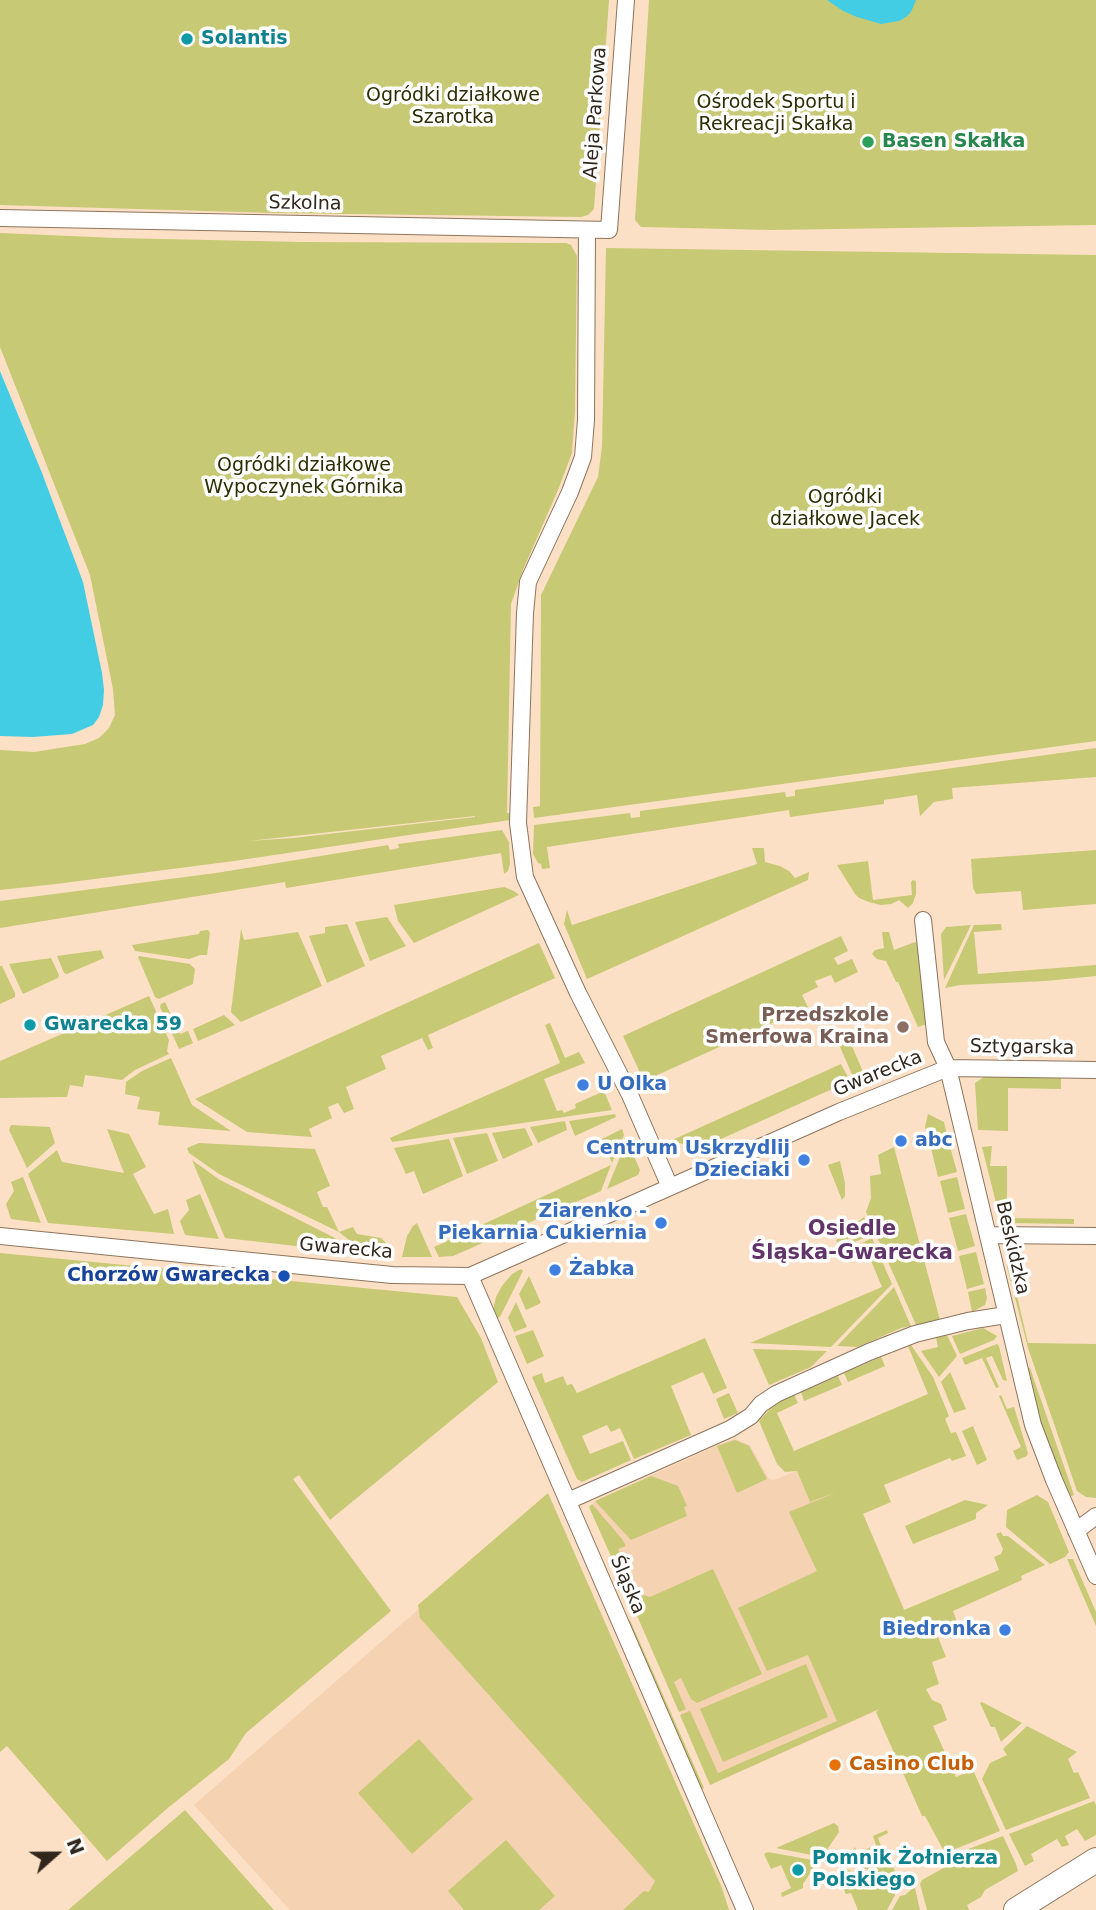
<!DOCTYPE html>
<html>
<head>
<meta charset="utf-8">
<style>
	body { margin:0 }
	#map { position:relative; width:1096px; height:1910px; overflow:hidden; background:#fce0c5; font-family:"DejaVu Sans",sans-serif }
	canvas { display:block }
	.north { position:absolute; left:21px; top:1819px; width:70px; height:70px; -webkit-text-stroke:5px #fff; paint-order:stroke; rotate:69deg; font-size:19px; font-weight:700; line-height:28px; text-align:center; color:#31271d }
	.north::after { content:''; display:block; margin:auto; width:24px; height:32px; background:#31271d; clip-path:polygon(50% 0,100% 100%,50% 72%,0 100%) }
</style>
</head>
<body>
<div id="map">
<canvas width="1096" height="1910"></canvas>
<div class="north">N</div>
</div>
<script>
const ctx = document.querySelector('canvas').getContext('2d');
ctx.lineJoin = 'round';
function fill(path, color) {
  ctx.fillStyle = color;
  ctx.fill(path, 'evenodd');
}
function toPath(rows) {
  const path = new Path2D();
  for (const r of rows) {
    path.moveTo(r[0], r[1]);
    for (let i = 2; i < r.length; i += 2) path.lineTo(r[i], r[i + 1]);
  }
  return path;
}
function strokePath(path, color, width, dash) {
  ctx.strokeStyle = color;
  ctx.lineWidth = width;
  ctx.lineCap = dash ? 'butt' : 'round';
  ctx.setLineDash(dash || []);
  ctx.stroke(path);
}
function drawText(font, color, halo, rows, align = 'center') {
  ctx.font = font + ' "DejaVu Sans",sans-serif';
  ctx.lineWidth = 7;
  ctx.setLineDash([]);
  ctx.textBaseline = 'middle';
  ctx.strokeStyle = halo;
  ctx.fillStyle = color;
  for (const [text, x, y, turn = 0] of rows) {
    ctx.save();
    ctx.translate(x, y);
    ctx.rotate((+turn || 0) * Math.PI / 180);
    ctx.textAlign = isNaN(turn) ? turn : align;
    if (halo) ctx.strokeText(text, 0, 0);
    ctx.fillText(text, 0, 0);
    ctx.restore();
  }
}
fill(toPath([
	[735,1439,750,1445,769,1479,774,1480,797,1471,810,1502,851,1486,937,1684,712,1784,590,1507,595,1501,718,1445],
	[428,1601,662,1880,646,1910,290,1910,194,1805]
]), '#f4d2b2');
fill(toPath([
	[0,0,609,0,594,209,588,215,581,217,274,213,0,205],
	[649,0,1096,0,1096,225,771,230,641,227,635,220],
	[0,233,116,238,301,242,566,243,571,245,577,256,575,411,572,453,558,490,523,570,511,604,507,813,509,813,510,820,234,861,56,884,0,890,0,750,34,752,85,744,99,738,109,728,115,715,113,689,90,575,0,347],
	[475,817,293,838,249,841,475,816],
	[606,248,1096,255,1096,741,534,818,533,807,540,806,541,595,598,477,602,446],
	[1096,748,1096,777,952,788,953,799,934,802,920,816,917,795,884,800,884,804,790,817,789,810,547,847,550,868,542,869,541,864,538,863,533,854,534,825,630,813,631,818,640,817,640,811,785,792,786,797,795,796,795,790],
	[502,830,509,842,510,864,508,871,504,874,501,853,286,888,285,882,0,928,0,901,216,873,388,845,390,850,399,848,398,844],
	[752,848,764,848,765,862,780,866,789,871,795,878,809,872,808,880,587,979,564,924,567,910,572,925,757,864],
	[1096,850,1096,904,1023,910,1021,891,976,894,973,888,971,859],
	[868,861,873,900,912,895,911,882,913,880,916,881,916,894,913,903,908,908,899,900,891,904,881,905,869,902,859,898,855,894,837,865],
	[504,887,514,891,519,895,414,943,398,921,394,905],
	[387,917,406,946,370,961,355,922],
	[347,924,365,966,327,983,309,936,325,933,325,927],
	[1001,924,1002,930,974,932,978,974,1096,965,1096,976,1046,981,960,985,945,988,974,925],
	[971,925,944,980,941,934,946,927],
	[241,929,244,940,298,932,322,986,241,1022,231,1012],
	[208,930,210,933,207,955,200,955,189,959,135,951,132,945,199,934,200,931],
	[882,932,889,932,894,950,915,942,918,944,920,951,927,1024,918,1027,898,982,896,982,886,961,877,959,872,954,875,950,884,948],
	[841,936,848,951,834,958,838,965,852,959,858,972,835,983,831,975,815,981,818,987,802,995,808,1007,644,1081,623,1036],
	[539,943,555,978,428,1035,433,1048,428,1050,422,1038,381,1056,386,1069,346,1087,354,1109,344,1113,338,1103,328,1107,332,1118,309,1129,312,1137,247,1132,195,1099],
	[101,950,104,958,67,974,64,973,57,956],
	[139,956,190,964,195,969,193,984,159,999,155,997,138,957],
	[51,958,59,975,58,978,23,994,22,992,9,964],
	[0,966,2,966,15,993,15,997,0,1004],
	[149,996,169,1040,167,1051,169,1054,135,1070,122,1080,85,1075,83,1087,70,1085,67,1097,0,1098,0,1061],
	[165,1002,180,1034,188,1031,193,1043,179,1049,160,1007,161,1004],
	[224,1015,235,1025,198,1041,193,1029],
	[550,1023,565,1058,579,1052,585,1063,544,1079,557,1111,562,1110,564,1113,576,1108,575,1104,604,1091,612,1110,392,1142,390,1138,560,1063,545,1025],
	[844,1028,864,1074,854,1079,834,1033],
	[171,1058,192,1105,231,1131,158,1125,160,1112,137,1109,140,1097,125,1094,126,1082,142,1071],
	[841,1064,850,1081,701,1148,670,1141],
	[987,1075,1061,1077,1061,1089,1008,1088,1008,1131,978,1130,975,1083],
	[615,1114,616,1117,575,1136,569,1121],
	[928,1114,944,1122,947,1135,928,1140,925,1127],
	[565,1121,567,1130,538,1143,530,1127],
	[11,1125,50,1127,55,1143,27,1168,9,1130],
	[525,1128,533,1145,503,1159,492,1133],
	[107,1129,129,1134,146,1167,133,1174,154,1214,168,1209,174,1234,48,1223,28,1174,57,1150,62,1162,124,1173],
	[622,1129,624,1135,612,1163,602,1139],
	[487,1133,498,1161,467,1174,453,1138],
	[449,1139,463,1176,423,1194,414,1171,406,1174,394,1148],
	[948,1139,957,1172,938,1177,930,1144],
	[627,1140,640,1170,638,1175,607,1189],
	[199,1143,315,1149,330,1186,317,1192,323,1207,327,1207,339,1232,353,1227,357,1234,381,1238,386,1243,384,1256,368,1255,339,1232,219,1174,189,1153,187,1148],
	[992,1146,990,1166,1007,1166,1007,1218,1074,1219,1074,1224,1009,1223,1000,1219,982,1147],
	[894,1147,940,1320,916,1325,866,1212,871,1198,870,1176,881,1174,878,1155],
	[192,1160,220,1180,343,1242,358,1253,225,1238],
	[840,1161,845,1183,845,1196,842,1200,828,1165],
	[611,1165,601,1191,453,1256,439,1257,434,1247],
	[23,1177,41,1223,11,1219,6,1204,14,1191,11,1182],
	[957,1177,965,1209,948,1213,940,1181],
	[200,1194,219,1239,185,1235,180,1221,189,1210,186,1200],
	[966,1214,975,1246,958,1251,949,1218],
	[864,1217,871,1235,840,1248,836,1240,847,1235,849,1241,858,1238,853,1225],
	[417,1223,432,1257,402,1257,407,1236,413,1226],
	[872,1238,892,1284,831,1347,750,1343,882,1287,866,1249,863,1250,860,1244],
	[976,1252,984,1284,967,1289,959,1256],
	[0,1253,457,1297,481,1338,498,1382,330,1520,299,1475,293,1479,391,1611,246,1733,229,1759,169,1807,107,1861,7,1746,0,1752],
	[1007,1253,1028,1343,1096,1344,1096,1498,1086,1497,1077,1491,1028,1348,1007,1267],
	[521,1269,523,1271,500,1317,495,1319,493,1310,496,1297,502,1286,512,1274],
	[529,1276,541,1303,526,1310,519,1294],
	[894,1287,911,1326,901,1328,858,1347,837,1346],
	[985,1288,987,1298,985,1305,972,1312,968,1292],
	[516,1302,527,1327,514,1332,508,1318],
	[983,1328,997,1336,994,1340,960,1354,952,1336],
	[533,1330,544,1356,527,1364,515,1336],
	[947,1335,957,1356,939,1377,921,1351,938,1347,936,1338],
	[705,1338,727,1388,713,1394,703,1372,671,1386,691,1435,634,1459,620,1428,611,1432,607,1425,582,1436,590,1454,623,1441,631,1460,582,1482,577,1479,532,1377,542,1373,545,1383,563,1376,567,1385,572,1384,577,1393],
	[997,1344,999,1346,1007,1381,1003,1380,992,1356,986,1358,999,1387,996,1388,982,1358,965,1365,962,1358],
	[911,1345,933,1377,949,1416,945,1419,951,1433,956,1432,966,1456,952,1461,950,1458,884,1485,891,1502,863,1514,904,1610,999,1570,994,1557,1001,1554,1003,1549,996,1534,1001,1532,1003,1536,1008,1536,1045,1565,1021,1576,1022,1580,953,1611,957,1622,936,1632,946,1657,932,1662,939,1684,926,1689,932,1700,941,1704,947,1720,933,1726,956,1777,973,1770,1000,1831,945,1853,925,1816,922,1816,876,1712,879,1709,710,1785,680,1715,690,1711,718,1773,837,1721,808,1655,767,1671,738,1608,817,1571,789,1512,837,1492,810,1502,797,1471,785,1472,777,1464,759,1421,775,1403,794,1394,798,1403,777,1413,794,1451,928,1394,908,1346],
	[753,1349,827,1351,811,1367,769,1385],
	[881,1357,885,1366,848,1382,844,1373],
	[1027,1367,1030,1368,1074,1495,1069,1497,1042,1427],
	[950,1372,966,1409,954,1413,941,1382],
	[838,1376,842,1385,804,1401,801,1392],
	[729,1393,738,1413,724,1419,716,1399],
	[1001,1395,1007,1409,1014,1407,1028,1453,1027,1456,1017,1460,1013,1451,1021,1447,999,1396],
	[973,1426,987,1460,977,1465,962,1431],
	[735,1440,749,1446,767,1479,737,1493,717,1446],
	[651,1476,678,1486,687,1506,684,1507,687,1516,631,1540,595,1501],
	[548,1493,722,1888,729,1910,623,1910,644,1891,649,1892,655,1881,420,1618,418,1605],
	[1037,1495,1048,1502,1069,1552,1065,1557,1050,1564,1006,1527,1007,1510],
	[965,1500,988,1505,976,1513,976,1519,913,1544,905,1526],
	[592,1504,622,1539,626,1546,618,1549,626,1568,625,1578,622,1581,589,1507],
	[1067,1559,1073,1559,1096,1612,1096,1626],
	[713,1569,762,1674,697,1703,691,1699,681,1678,674,1682,686,1709,679,1712,628,1595,636,1593,650,1597],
	[630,1620,704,1788,700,1790,627,1621],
	[806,1664,828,1717,723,1762,700,1709],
	[982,1702,1022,1723,1001,1742,995,1727,991,1727,980,1703],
	[1027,1726,1077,1752,1068,1759,1074,1773,1078,1772,1090,1798,1006,1830,982,1779,990,1763,1007,1755,1003,1749],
	[419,1739,473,1799,412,1854,358,1793],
	[1094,1801,1096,1805,1096,1835,1085,1841,1077,1829,1065,1836,1069,1845,1062,1847,1057,1839,1031,1854,1034,1861,1025,1866,1009,1834],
	[185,1810,274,1910,68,1910],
	[834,1823,838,1826,839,1832,822,1857,776,1848],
	[887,1830,888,1833,878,1838,884,1854,887,1853,900,1883,846,1861,855,1847,857,1853,876,1845,873,1836],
	[1003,1836,1016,1864,1018,1871,985,1890,981,1897,967,1905,969,1910,927,1910,920,1884,922,1880,949,1865,947,1857],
	[506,1840,555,1896,539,1910,464,1910,448,1891],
	[768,1852,818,1861,803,1884,803,1888,782,1897,781,1893,791,1888,781,1865,771,1869,764,1854],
	[841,1867,883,1883,894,1889,895,1895,887,1910,858,1910,851,1893,846,1894,837,1875],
	[913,1888,915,1888,920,1910,892,1910,900,1896,905,1895]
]), '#c7c974');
fill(toPath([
	[827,0,916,0,911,12,906,17,899,21,881,24,857,17,843,11],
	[0,371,42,473,83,582,102,673,104,690,103,705,99,717,93,725,72,734,33,737,0,736]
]), '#43cde5');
const minor = toPath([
	[0,218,609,230,626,0],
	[587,230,586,420,583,457,570,492,528,582,525,613,518,823,525,877,578,993,630,1095,670,1187],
	[923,920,936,1042,948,1068,1033,1425,1054,1480,1096,1576],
	[988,1235,1096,1236],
	[0,1236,392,1275,470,1276,839,1112,948,1068,1096,1070],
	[470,1276,745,1910],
	[568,1501,730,1429,751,1416,761,1404,776,1394,869,1352,915,1334,968,1321,1006,1315],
	[1076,1531,1096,1516]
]);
const primary = toPath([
	[1016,1910,1096,1860]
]);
strokePath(minor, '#8d745c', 18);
strokePath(primary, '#8d745c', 26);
strokePath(minor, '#fff', 16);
strokePath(primary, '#fff', 24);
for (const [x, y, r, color] of [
	[187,39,7,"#0f9aa8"],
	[868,142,7,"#2e9e5b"],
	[30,1025,7,"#0f9aa8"],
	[903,1027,7,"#8d6e63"],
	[583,1085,7,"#3f7fe0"],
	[901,1141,7,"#3f7fe0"],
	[804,1160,7,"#3f7fe0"],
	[661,1223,7,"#3f7fe0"],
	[555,1270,7,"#3f7fe0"],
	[284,1276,7,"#1a4fb4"],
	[1005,1630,7,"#3f7fe0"],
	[835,1765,7,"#e8710a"],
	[798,1870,7,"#0f9aa8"]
]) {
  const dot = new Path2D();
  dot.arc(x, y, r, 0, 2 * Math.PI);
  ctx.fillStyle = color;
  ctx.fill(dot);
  strokePath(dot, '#fff', 2.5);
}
drawText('bold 19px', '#0d838f', '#fff', [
	["Solantis",201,39],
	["Gwarecka 59",44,1025],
	["Pomnik Żołnierza",812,1859],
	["Polskiego",812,1881]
], 'left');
drawText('19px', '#2d2e03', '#fff', [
	["Ogródki działkowe",453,96],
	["Szarotka",453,118],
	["Ośrodek Sportu i",776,103],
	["Rekreacji Skałka",776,125],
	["Ogródki działkowe",304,466],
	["Wypoczynek Górnika",304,488],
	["Ogródki",845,498],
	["działkowe Jacek",845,520]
]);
drawText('19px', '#31271d', '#fff', [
	["Aleja Parkowa",596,113,-86],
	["Szkolna",305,204,1],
	["Sztygarska",1022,1048,1],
	["Gwarecka",878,1074,-22],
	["Beskidzka",1012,1248,77],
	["Gwarecka",346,1249,5],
	["Śląska",627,1585,67]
]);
drawText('bold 19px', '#27864d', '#fff', [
	["Basen Skałka",882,142]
], 'left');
drawText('bold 19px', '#785e54', '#fff', [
	["Przedszkole",889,1016],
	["Smerfowa Kraina",889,1038]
], 'right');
drawText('bold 19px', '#366cbe', '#fff', [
	["U Olka",597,1085],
	["abc",915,1141],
	["Centrum Uskrzydlij",790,1149,"right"],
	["Dzieciaki",790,1171,"right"],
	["Ziarenko -",647,1212,"right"],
	["Piekarnia Cukiernia",647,1234,"right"],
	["Żabka",569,1270],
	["Biedronka",991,1630,"right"]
], 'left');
drawText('bold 19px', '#164399', '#fff', [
	["Chorzów Gwarecka",270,1276]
], 'right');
drawText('bold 19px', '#c56008', '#fff', [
	["Casino Club",849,1765]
], 'left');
drawText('bold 21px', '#62356a', '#fff', [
	["Osiedle",852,1230],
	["Śląska-Gwarecka",852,1254]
]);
</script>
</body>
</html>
